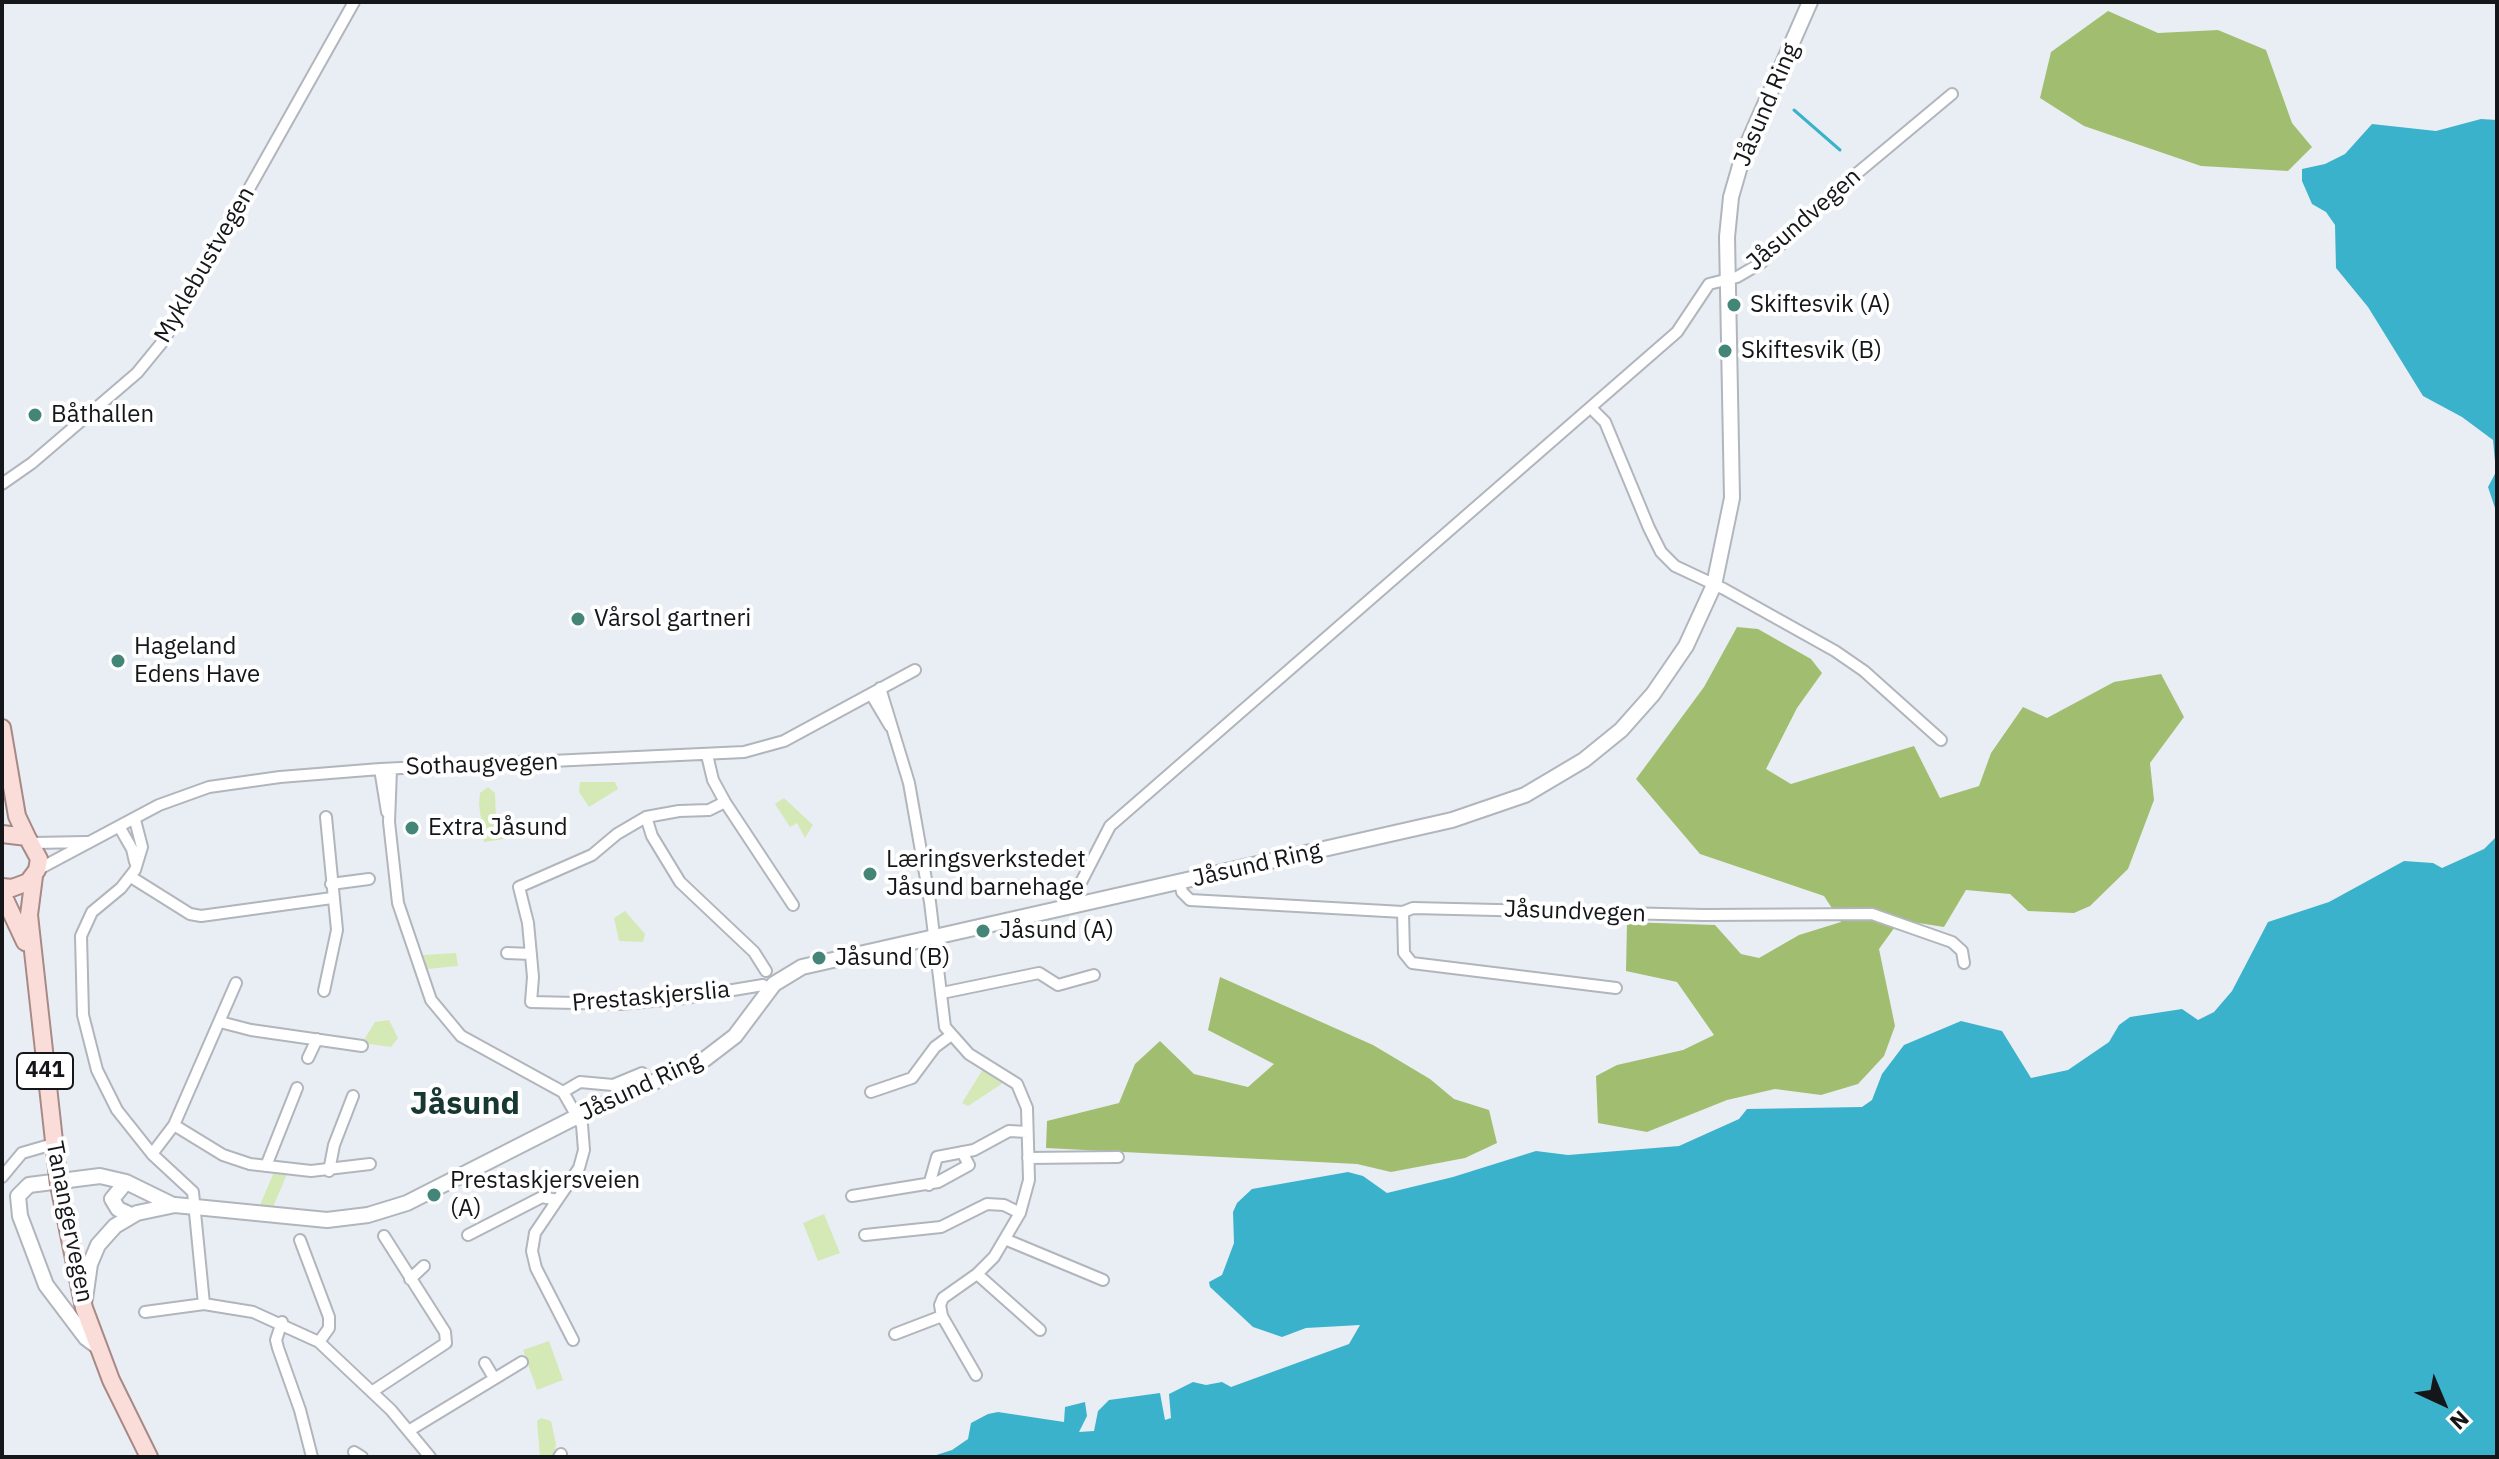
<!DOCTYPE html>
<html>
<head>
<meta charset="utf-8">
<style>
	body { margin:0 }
	#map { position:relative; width:2499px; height:1459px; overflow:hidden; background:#e9eef5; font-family:"IBM Plex Sans",sans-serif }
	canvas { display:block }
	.frame { position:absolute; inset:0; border:4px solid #151619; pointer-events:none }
	.north { position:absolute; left:2403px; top:1363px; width:80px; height:80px; -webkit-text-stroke:6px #fff; paint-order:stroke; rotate:136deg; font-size:22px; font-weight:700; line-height:32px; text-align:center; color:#151619 }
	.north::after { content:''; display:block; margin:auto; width:28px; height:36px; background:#151619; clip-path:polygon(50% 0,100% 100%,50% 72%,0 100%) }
</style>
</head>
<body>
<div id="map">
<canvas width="2499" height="1459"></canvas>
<div class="frame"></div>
<div class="north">N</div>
</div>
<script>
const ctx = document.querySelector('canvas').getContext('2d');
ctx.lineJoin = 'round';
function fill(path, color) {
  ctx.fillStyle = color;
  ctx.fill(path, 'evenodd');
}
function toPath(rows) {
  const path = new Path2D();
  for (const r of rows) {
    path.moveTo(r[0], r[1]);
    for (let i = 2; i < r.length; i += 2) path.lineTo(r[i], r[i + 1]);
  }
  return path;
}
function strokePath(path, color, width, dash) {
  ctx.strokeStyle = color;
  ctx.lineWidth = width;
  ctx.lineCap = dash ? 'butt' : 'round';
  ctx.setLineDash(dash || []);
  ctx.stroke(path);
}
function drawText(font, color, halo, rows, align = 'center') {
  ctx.font = font + ' "IBM Plex Sans",sans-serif';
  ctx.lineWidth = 8;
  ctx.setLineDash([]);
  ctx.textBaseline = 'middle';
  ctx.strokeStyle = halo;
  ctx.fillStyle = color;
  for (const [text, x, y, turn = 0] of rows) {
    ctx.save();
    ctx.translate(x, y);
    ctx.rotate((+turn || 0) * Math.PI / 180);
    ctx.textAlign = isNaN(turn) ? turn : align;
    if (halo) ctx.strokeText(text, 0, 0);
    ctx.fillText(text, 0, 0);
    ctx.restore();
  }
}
fill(toPath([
	[580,782,615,782,618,789,589,807,579,792],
	[488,787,495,793,496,822,503,826,504,839,484,842,479,804,480,793],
	[784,798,813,825,805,838,797,823,790,827,775,804],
	[625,911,645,934,643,942,619,941,614,918],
	[456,953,458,966,427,969,423,955],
	[389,1020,398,1038,391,1047,362,1043,375,1022],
	[983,1069,1006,1081,968,1106,962,1103],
	[274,1172,287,1174,273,1207,260,1205],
	[824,1214,840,1253,818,1261,803,1223],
	[549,1341,563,1380,537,1390,523,1350],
	[541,1418,551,1421,556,1444,554,1457,540,1457,537,1421]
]), '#d4e9b6');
fill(toPath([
	[2108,11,2158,33,2218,30,2266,50,2292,123,2312,147,2288,171,2201,166,2084,126,2040,98,2051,52],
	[1737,627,1758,629,1811,659,1822,673,1797,708,1766,769,1791,784,1914,746,1940,798,1979,786,1991,753,2023,707,2047,718,2114,682,2161,674,2184,717,2150,763,2154,800,2128,869,2090,906,2074,913,2028,911,2010,894,1966,890,1944,927,1900,920,1879,949,1895,1026,1884,1056,1858,1084,1821,1095,1775,1089,1727,1100,1647,1132,1598,1123,1596,1076,1617,1065,1683,1050,1714,1035,1677,982,1626,971,1627,922,1715,925,1741,954,1759,958,1799,935,1841,922,1824,896,1700,854,1636,779,1704,687],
	[1220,977,1373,1045,1430,1079,1454,1099,1489,1110,1497,1143,1465,1158,1391,1172,1357,1164,1046,1148,1047,1121,1119,1103,1135,1064,1160,1041,1194,1074,1248,1087,1274,1064,1208,1030]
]), '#a1be70');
fill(toPath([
	[2481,119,2497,120,2497,514,2488,487,2496,472,2493,440,2462,417,2423,396,2368,307,2336,268,2335,225,2326,212,2312,204,2302,181,2302,169,2325,164,2345,154,2372,124,2436,131],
	[2497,836,2497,1457,930,1457,952,1450,968,1439,971,1423,988,1414,998,1412,1064,1422,1065,1407,1085,1402,1087,1416,1079,1432,1094,1431,1098,1411,1109,1400,1160,1393,1165,1420,1171,1418,1169,1394,1193,1382,1206,1385,1222,1382,1231,1387,1349,1344,1360,1325,1306,1328,1282,1337,1253,1327,1210,1287,1209,1282,1222,1275,1234,1243,1233,1212,1237,1203,1252,1189,1348,1172,1363,1176,1387,1193,1453,1177,1536,1151,1568,1155,1679,1146,1739,1119,1747,1109,1862,1107,1872,1100,1882,1074,1904,1045,1961,1021,2002,1031,2031,1078,2068,1070,2109,1042,2119,1025,2130,1017,2182,1009,2198,1020,2214,1012,2232,991,2268,922,2329,902,2404,861,2433,863,2442,868,2484,849]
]), '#3bb2cb');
strokePath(toPath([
	[1794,110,1840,150]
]), '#3bb2cb', 3);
const street = toPath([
	[1591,408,1605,422,1649,528,1661,552,1675,566,1724,589,1835,651,1864,671,1941,740],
	[2,484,32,463,137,373,164,340,354,2],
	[880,688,909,783,930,902,945,1027,969,1054,1017,1084,1027,1108,1029,1180,1020,1213,994,1257,977,1274,943,1298,940,1305,942,1316,976,1375],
	[871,694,890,726],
	[707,755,713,780,725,802,793,905],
	[380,769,387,812],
	[391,769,389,822,398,903,431,1000,461,1036,563,1092,582,1125,584,1150,579,1168,535,1233,532,1251,536,1268,573,1340],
	[725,802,709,810,679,811,646,817,617,834,592,855,519,887,528,923,533,977,531,1002,620,1004,685,998,763,985,769,989],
	[646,817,652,836,680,882,754,952,766,971],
	[135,820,142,847,135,870,121,888,92,912,81,936,83,1015,97,1070,117,1110,152,1154,193,1192,204,1304,253,1312,319,1342,391,1410,430,1457],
	[120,828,132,849,135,862],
	[33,843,87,842],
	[37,870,159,805,209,787,280,777,380,769,744,752,784,741,915,670],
	[131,877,190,914,201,916,332,898],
	[1180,882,1182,892,1190,900,1403,912,1413,908,1704,915,1872,914,1952,942,1962,951,1964,963],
	[331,884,369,879],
	[1073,906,1075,894,1110,826,1677,332,1709,284,1737,277,1761,263,1849,180,1952,94],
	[1403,912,1404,953,1412,963,1616,988],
	[507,953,531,954],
	[324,991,337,930,326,817],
	[942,993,1039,973,1058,985,1094,975],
	[220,1022,251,1030,362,1046],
	[308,1058,317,1039],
	[563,1092,580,1082,613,1085,642,1073],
	[871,1092,912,1078,935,1047,950,1036],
	[174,1125,223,1155,250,1164,311,1171,370,1164],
	[152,1154,174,1125,236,983],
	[1028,1158,1118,1157],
	[266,1166,297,1088],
	[329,1171,334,1145,353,1096],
	[2,1177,22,1153,53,1144],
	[929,1185,937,1157,974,1150,1009,1131,1027,1132],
	[852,1196,938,1182,969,1165,962,1152],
	[468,1235,542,1197,557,1200],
	[865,1235,941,1227,987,1204,1004,1205,1020,1213],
	[300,1240,329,1317,329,1328,319,1342],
	[1007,1240,1103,1280],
	[977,1274,1040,1330],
	[410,1279,424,1266],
	[145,1312,204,1304],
	[282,1322,276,1340,278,1348,300,1410,312,1457],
	[895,1334,942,1316],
	[485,1363,494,1378],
	[373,1391,446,1343,445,1332,384,1236],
	[410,1430,522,1362],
	[354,1452,362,1457],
	[559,1457,561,1454]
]);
const secondary = toPath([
	[126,1182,112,1199,118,1209,131,1215],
	[85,1299,90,1264,98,1245,115,1226,137,1213,175,1205,327,1220,368,1215,407,1203,578,1116,705,1059,735,1036,774,984,802,967,1452,820,1525,795,1584,760,1621,730,1653,694,1686,646,1714,585,1732,498,1727,237,1731,197,1744,152,1810,2],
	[98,1347,86,1338,46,1285,20,1216,18,1196,29,1185,100,1176,126,1182,171,1204]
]);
const primary = toPath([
	[2,728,17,816,27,837],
	[2,834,27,837,39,859,37,870,28,882,12,888,2,887],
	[34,876,29,915,57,1168],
	[2,893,25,942],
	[59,1185,84,1308,111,1380,149,1457]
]);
strokePath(street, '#b1b5bc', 14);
strokePath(secondary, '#b1b5bc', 18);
strokePath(primary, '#a78985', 20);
strokePath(street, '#fff', 10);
strokePath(secondary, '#fff', 14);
strokePath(primary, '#faddd9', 16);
const primaryBridge = toPath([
	[57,1168,59,1185]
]);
strokePath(primaryBridge, '#a78985', 20, []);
strokePath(primaryBridge, '#faddd9', 16);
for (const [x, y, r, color] of [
	[1734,305,8,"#438678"],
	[1725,351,8,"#438678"],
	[35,415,8,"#438678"],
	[578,619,8,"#438678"],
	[118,661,8,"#438678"],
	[412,828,8,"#438678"],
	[870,874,8,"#438678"],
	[983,931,8,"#438678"],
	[819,958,8,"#438678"],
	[434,1195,8,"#438678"]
]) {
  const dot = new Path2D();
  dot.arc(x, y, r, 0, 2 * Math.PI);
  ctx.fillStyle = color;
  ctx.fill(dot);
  strokePath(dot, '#fff', 3);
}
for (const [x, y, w] of [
	[45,1071,56]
]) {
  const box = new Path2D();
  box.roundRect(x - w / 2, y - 18, w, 36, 6);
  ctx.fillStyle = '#fff';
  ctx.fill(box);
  strokePath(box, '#151619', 2);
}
drawText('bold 22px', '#151619', null, [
	["441",45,1071]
]);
drawText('24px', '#151619', '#fff', [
	["Jåsund Ring",1767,105,-67],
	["Jåsundvegen",1804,220,-41],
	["Myklebustvegen",205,265,-60],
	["Sothaugvegen",482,765,-2],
	["Jåsund Ring",1257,865,-13],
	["Jåsundvegen",1575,912,2],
	["Prestaskjerslia",651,997,-5],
	["Jåsund Ring",641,1087,-25],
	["Tanangervegen",69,1222,79]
]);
drawText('24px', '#151619', '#fff', [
	["Skiftesvik (A)",1750,305],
	["Skiftesvik (B)",1741,351],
	["Båthallen",51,415],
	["Vårsol gartneri",594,619],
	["Hageland",134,647],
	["Edens Have",134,675],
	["Extra Jåsund",428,828],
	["Læringsverkstedet",886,860],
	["Jåsund barnehage",886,888],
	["Jåsund (A)",999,931],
	["Jåsund (B)",835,958],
	["Prestaskjersveien",450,1181],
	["(A)",450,1209]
], 'left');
drawText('bold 32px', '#173731', '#fff', [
	["Jåsund",465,1105]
]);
</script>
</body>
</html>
